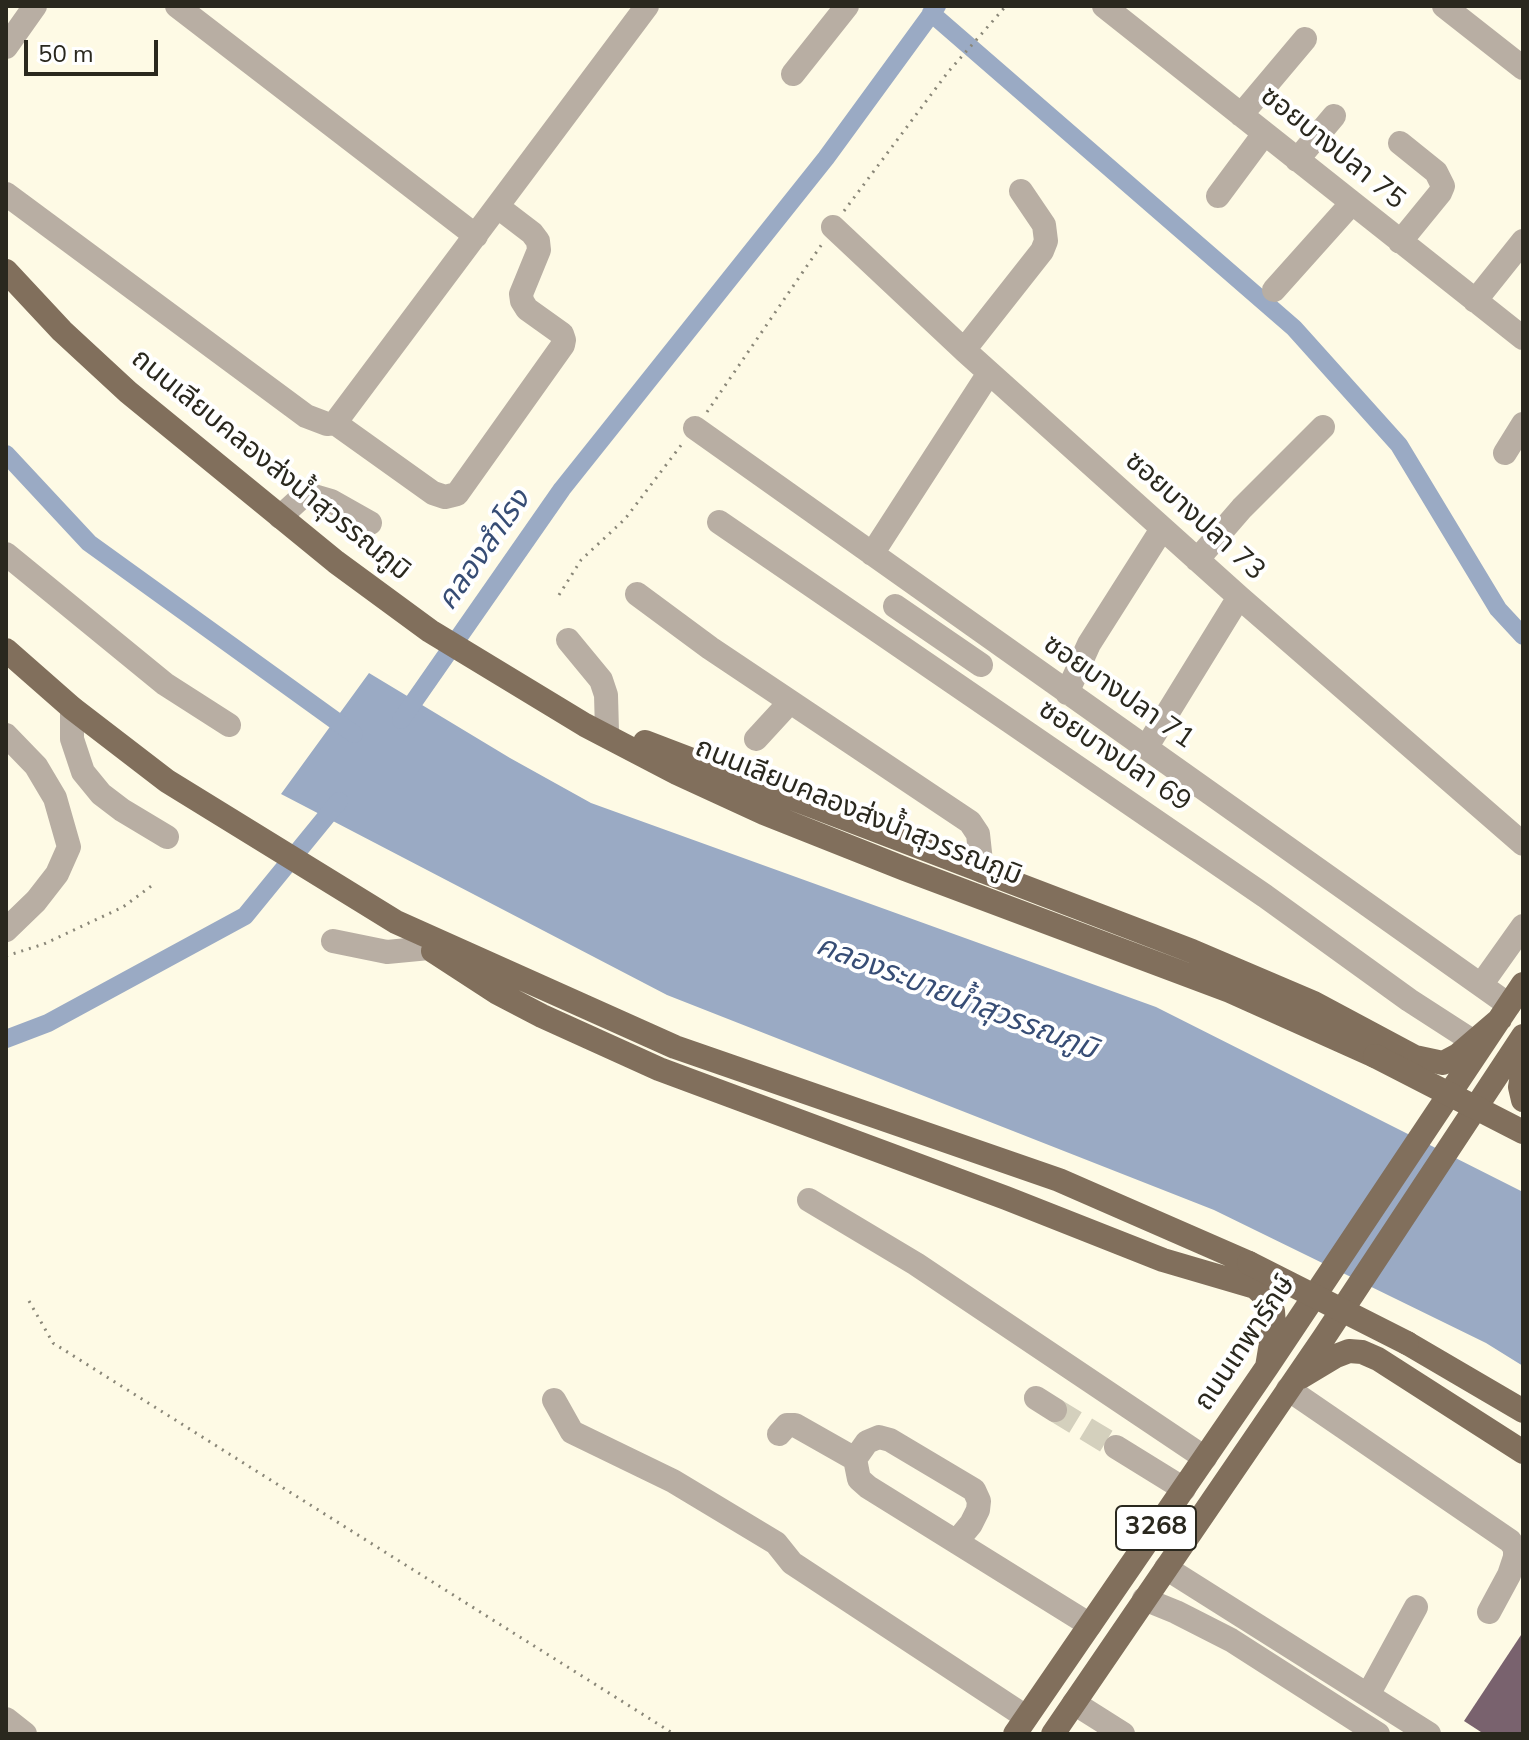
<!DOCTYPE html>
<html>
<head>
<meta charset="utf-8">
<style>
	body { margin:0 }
	#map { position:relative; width:1529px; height:1740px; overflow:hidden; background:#fefae5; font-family:"Nunito Sans",sans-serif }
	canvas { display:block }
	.frame { position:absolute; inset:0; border:8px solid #2a281e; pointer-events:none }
	.scale { position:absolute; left:24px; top:40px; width:134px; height:36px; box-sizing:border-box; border:4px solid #2a281e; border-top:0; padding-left:10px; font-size:24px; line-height:28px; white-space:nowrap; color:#2a281e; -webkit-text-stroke:6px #fff; paint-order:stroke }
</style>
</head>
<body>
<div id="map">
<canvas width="1529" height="1740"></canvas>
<div class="frame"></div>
<div class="scale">50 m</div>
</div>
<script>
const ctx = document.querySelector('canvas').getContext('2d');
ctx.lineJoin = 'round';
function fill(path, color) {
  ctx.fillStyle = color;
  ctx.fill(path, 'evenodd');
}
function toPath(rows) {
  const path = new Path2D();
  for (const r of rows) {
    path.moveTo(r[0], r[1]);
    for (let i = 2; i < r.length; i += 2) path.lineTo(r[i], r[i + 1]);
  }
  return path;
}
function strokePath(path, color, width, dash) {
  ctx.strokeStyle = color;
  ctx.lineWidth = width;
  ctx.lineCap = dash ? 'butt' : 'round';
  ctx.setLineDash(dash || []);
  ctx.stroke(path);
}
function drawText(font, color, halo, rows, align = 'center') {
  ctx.font = font + ' "Nunito Sans","Noto Sans Thai",sans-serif';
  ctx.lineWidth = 8;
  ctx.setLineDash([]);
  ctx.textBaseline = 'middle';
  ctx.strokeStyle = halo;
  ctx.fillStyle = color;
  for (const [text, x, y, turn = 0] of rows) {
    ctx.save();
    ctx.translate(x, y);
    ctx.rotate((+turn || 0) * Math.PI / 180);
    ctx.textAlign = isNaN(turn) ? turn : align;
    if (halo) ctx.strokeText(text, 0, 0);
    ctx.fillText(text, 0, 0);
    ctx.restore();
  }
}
fill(toPath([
	[369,673,510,758,591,803,1156,1007,1523,1192,1523,1366,1486,1343,1214,1210,667,995,281,794]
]), '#9aaac4');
strokePath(toPath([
	[931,13,1294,328,1399,445,1498,609,1523,636],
	[6,454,89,543,354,734],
	[401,720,562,489,826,158,937,6],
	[6,1039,48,1023,245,916,339,801]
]), '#9aaac4', 18);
fill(toPath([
	[1523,1632,1523,1734,1484,1734,1464,1721]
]), '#79626e');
strokePath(toPath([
	[1055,1410,1116,1447]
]), '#d4d0bd', 24, [24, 12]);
strokePath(toPath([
	[844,211,948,72,1006,6],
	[707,412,822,244],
	[559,595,581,560,625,519,682,444],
	[6,956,44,944,123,907,154,884],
	[29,1301,53,1343,674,1734]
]), '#8a8778', 3, [2, 6]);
strokePath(toPath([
	[177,6,476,236],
	[1104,6,1523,338],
	[1444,6,1523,68],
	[6,47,35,6],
	[793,74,847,6],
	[1241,115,1305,39],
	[1400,143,1436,172,1443,186,1440,193,1400,242],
	[1297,160,1334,116],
	[6,194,306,416,327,424,335,423,433,493,445,497,457,494,563,345,564,340,562,334,527,309,522,301,521,294,539,250,538,241,532,233,498,207],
	[1218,196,1264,134],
	[833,227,964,350,1239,597,1523,844],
	[1274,290,1351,204],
	[1475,301,1523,241],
	[964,350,1042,251,1046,241,1044,225,1021,191],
	[335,423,647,6],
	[695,428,1509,1005],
	[1505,453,1523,424],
	[280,517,303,496,314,496,331,501,370,523],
	[719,522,1265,896,1409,1000,1474,1042],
	[6,554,165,684,229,725],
	[872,554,989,373],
	[1197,560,1242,508,1323,427],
	[637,594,710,648,970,822,978,834,982,871],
	[895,606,981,665],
	[568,640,601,680,606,695,607,731],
	[1067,693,1089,644,1162,529],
	[72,708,72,739,83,772,101,794,122,810,167,837],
	[6,735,36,766,55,798,69,847,57,874,36,901,6,930],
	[756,739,790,702],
	[1146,748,1239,597],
	[333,941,387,952,429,948],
	[1481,985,1523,926],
	[809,1200,916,1264,1205,1458],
	[1288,1389,1510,1541,1515,1548,1515,1557,1509,1575,1489,1612],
	[1036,1398,1055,1410],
	[554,1400,572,1432,673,1481,776,1543,792,1563,1026,1717],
	[779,1434,787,1425,795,1425,855,1459],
	[1116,1447,1184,1489],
	[957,1541,971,1524,978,1510,979,1501,974,1490,890,1440,879,1437,867,1442,855,1459,859,1479,868,1487,1090,1625],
	[1166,1568,1429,1734],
	[1144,1599,1176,1612,1231,1640,1378,1734],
	[1368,1695,1416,1607],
	[1074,1703,1123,1734],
	[6,1719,25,1734]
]), '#b8aea3', 24);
strokePath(toPath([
	[6,271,62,331,128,392,336,562,430,631,585,725,677,773,764,813,905,869,1230,991,1375,1056],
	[6,650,72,708,167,781,396,922,675,1047,1059,1180,1249,1263],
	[645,742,1192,951,1314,1003,1415,1057,1443,1063,1458,1055,1500,1019],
	[433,951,496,992,542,1016,659,1069,1006,1198,1163,1260,1255,1287,1268,1299,1273,1311,1274,1325,1267,1367],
	[1523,1069,1520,1087,1523,1100],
	[1407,1343,1523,1411],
	[1301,1377,1336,1356,1349,1351,1362,1352,1378,1359,1523,1452],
	[1015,1734,1267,1367,1523,984],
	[1053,1734,1325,1336,1523,1036]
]), '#816f5c', 24);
strokePath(toPath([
	[1375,1056,1523,1132],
	[1249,1263,1407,1343]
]), '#816f5c', 24);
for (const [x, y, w] of [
	[1156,1528,80]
]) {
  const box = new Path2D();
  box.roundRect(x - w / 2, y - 22, w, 44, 6);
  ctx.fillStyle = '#fff';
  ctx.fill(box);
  strokePath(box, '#2a281e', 2);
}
drawText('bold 26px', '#2a281e', null, [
	["3268",1156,1528]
]);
drawText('28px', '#2a281e', '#fff', [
	["ซอยบางปลา 75",1332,149,39],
	["ถนนเลียบคลองส่งน้ำสุวรรณภูมิ",270,466,39],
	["ซอยบางปลา 73",1194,517,42],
	["ซอยบางปลา 71",1118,693,35],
	["ซอยบางปลา 69",1114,757,34],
	["ถนนเลียบคลองส่งน้ำสุวรรณภูมิ",858,813,22],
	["ถนนเทพารักษ์",1246,1344,-56]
]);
drawText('italic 30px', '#374d75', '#fff', [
	["คลองสำโรง",485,551,-55],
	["คลองระบายน้ำสุวรรณภูมิ",956,999,21]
]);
</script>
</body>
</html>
